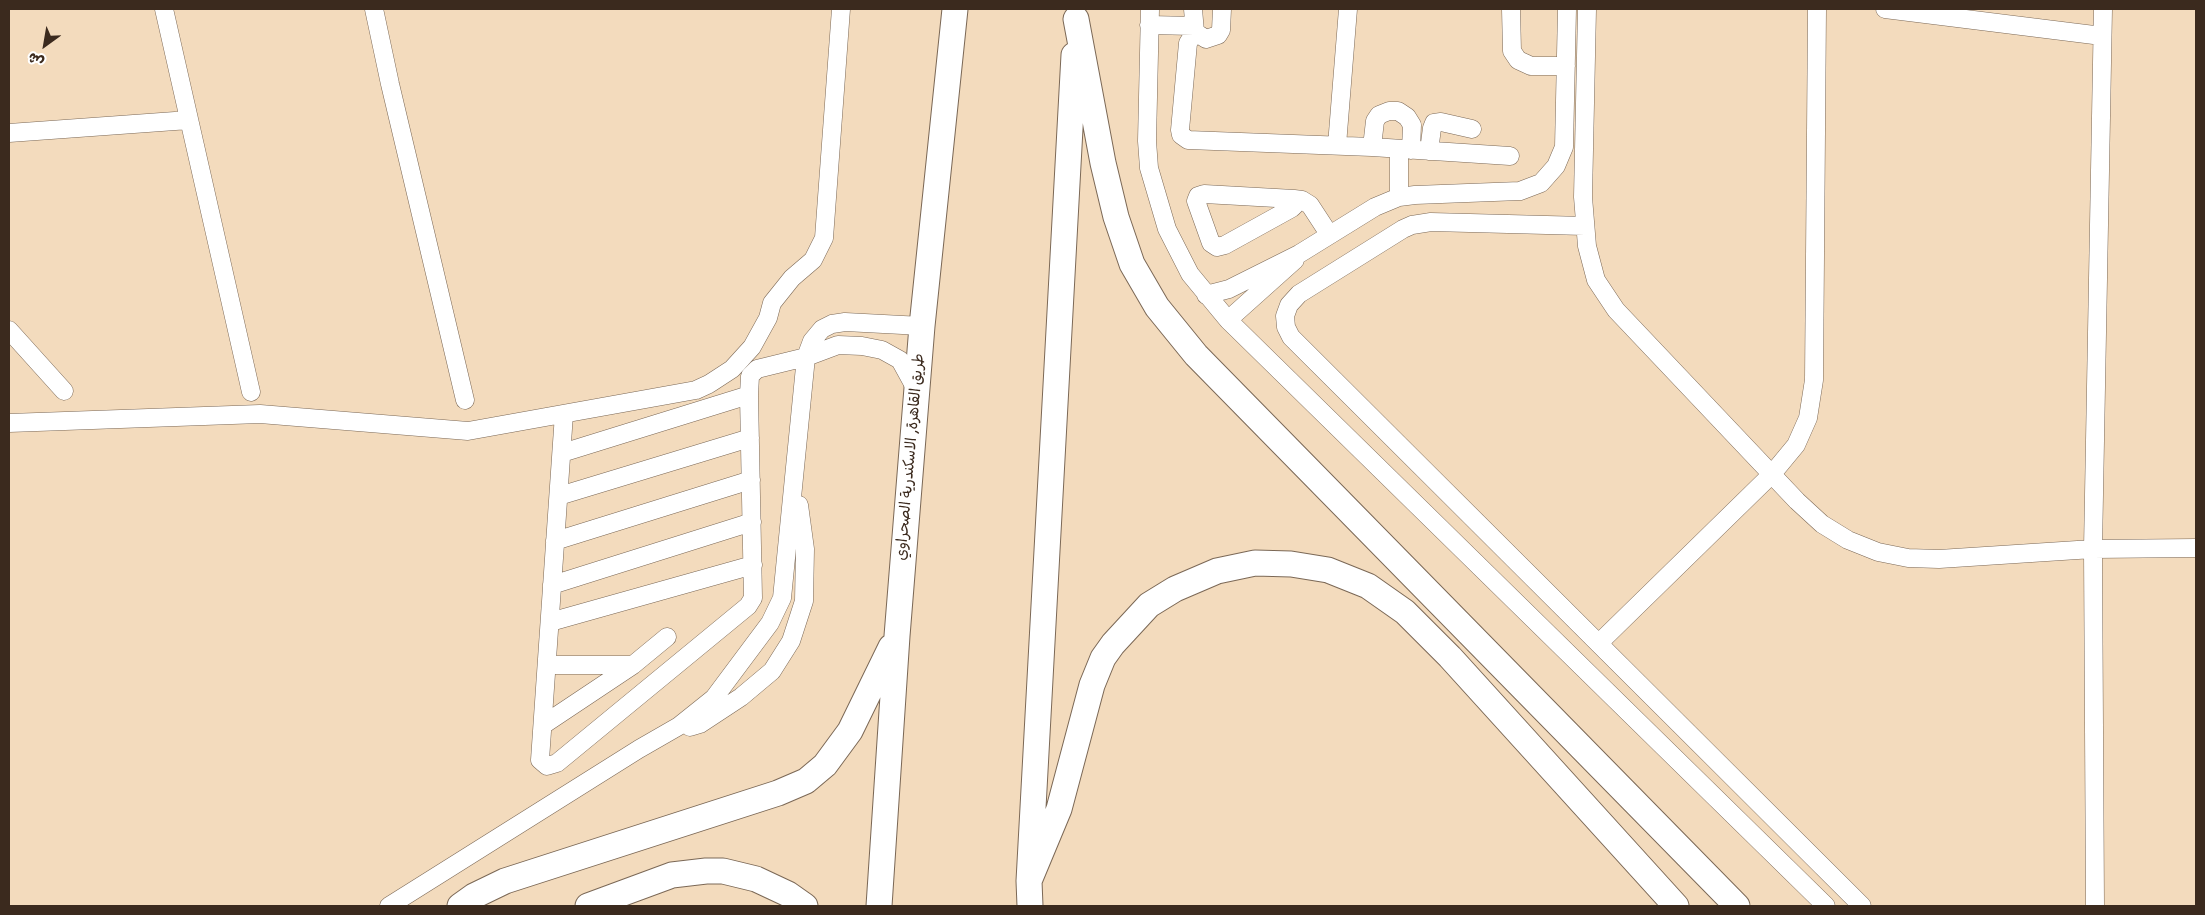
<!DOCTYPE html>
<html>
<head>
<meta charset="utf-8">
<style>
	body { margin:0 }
	#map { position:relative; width:2205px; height:915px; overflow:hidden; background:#f3dbbd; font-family:"Gochi Hand","Playpen Sans Arabic",sans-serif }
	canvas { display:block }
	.frame { position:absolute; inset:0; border:10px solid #3b2a1e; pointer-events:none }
	.north { position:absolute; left:20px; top:20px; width:50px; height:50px; -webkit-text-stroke:4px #fff; paint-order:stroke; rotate:212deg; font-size:14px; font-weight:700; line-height:20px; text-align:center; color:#3b2a1e }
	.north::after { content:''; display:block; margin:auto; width:18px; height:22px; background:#3b2a1e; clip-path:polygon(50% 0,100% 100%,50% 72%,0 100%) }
</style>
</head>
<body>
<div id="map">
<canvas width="2205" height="915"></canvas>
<div class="frame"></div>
<div class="north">ش</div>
</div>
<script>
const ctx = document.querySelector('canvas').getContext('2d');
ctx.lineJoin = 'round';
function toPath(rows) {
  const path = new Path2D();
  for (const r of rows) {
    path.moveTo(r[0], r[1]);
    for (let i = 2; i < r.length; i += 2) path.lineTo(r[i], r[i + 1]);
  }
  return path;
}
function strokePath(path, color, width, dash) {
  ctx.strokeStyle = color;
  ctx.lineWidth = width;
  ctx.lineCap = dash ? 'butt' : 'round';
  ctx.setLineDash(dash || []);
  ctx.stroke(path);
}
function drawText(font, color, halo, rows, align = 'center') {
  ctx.font = font + ' "Gochi Hand","Playpen Sans Arabic",sans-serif';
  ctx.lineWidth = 4.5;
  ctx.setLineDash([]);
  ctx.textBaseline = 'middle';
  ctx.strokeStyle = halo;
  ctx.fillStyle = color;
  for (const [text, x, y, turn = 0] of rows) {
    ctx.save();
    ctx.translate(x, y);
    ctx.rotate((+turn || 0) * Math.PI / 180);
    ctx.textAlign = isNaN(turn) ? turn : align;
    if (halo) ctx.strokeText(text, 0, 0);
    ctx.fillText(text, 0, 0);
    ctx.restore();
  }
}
const minor = toPath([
	[164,9,251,392],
	[374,9,390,84,465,400],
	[1150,9,1147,141,1149,168,1167,229,1190,274,1228,320,1826,906],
	[1193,9,1195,32,1206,39,1218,35,1221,30,1222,9],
	[1511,9,1512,51,1518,60,1531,66,1566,66],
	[1587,9,1583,197,1587,246,1596,280,1616,310,1797,501,1822,524,1848,540,1878,552,1908,558,1939,559,2093,549,2196,548],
	[1885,9,2102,36],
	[1149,25,1194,26],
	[1195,32,1188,43,1180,130,1181,135,1188,140,1372,147,1510,156],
	[9,133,189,120],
	[1337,145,1348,9],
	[1372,147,1375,121,1379,115,1389,111,1398,111,1407,117,1412,125,1411,150],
	[1429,151,1432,128,1434,123,1441,122,1472,129],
	[1399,197,1399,149],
	[1294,199,1295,205,1292,208,1225,245,1217,247,1211,243,1196,201,1198,196,1204,194,1294,199,1302,200,1310,205,1329,234],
	[1585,226,1431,222,1412,225,1403,229,1299,294,1289,305,1285,316,1286,327,1291,337,1862,906],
	[1206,295,1229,289,1299,254,1375,207,1399,197,1415,195,1520,191,1541,183,1556,166,1564,147,1567,9],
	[1228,320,1295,260],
	[9,330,64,391],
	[564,414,540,760,547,766,557,763,748,606,753,598,749,395,750,376,757,369,806,357,838,345,862,346,882,350,900,360,917,391],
	[9,423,260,414,468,431,696,390,709,384,732,369,752,347,768,318,772,303,792,278,813,260,824,238,841,9],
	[562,453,749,395],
	[559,496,750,438],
	[555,541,751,480],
	[552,585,752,522],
	[550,622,753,565],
	[1599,643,1772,474,1796,445,1808,418,1814,380,1817,9],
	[547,665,633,665],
	[543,725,633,665,667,637],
	[690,727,700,724,741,697,772,671,791,641,804,601,805,549,799,505],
	[389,906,639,749,679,726,714,698,770,623,782,598,806,357,812,341,822,329,832,324,845,322,922,326],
	[2095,906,2093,549,2103,9]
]);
const highway = toPath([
	[1076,19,1103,163,1116,217,1132,264,1157,307,1196,355,1737,906],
	[1029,881,1059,809,1092,685,1103,658,1113,644,1149,605,1175,589,1217,571,1255,563,1291,564,1328,570,1368,586,1405,612,1450,657,1676,906],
	[460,906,474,896,505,881,778,793,806,781,825,765,850,731,891,647],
	[588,906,672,875,706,871,723,871,756,879,788,894,805,906],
	[879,906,897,636,922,326,955,9],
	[1030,906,1029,881,1074,55]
]);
strokePath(minor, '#7b6856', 19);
strokePath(highway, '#7b6856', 27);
strokePath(minor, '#fff', 18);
strokePath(highway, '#fff', 25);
drawText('15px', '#3b2a1e', '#fff', [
	["طريق القاهرة, الاسكندرية الصحراوي",912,457,-85]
]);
</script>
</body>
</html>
